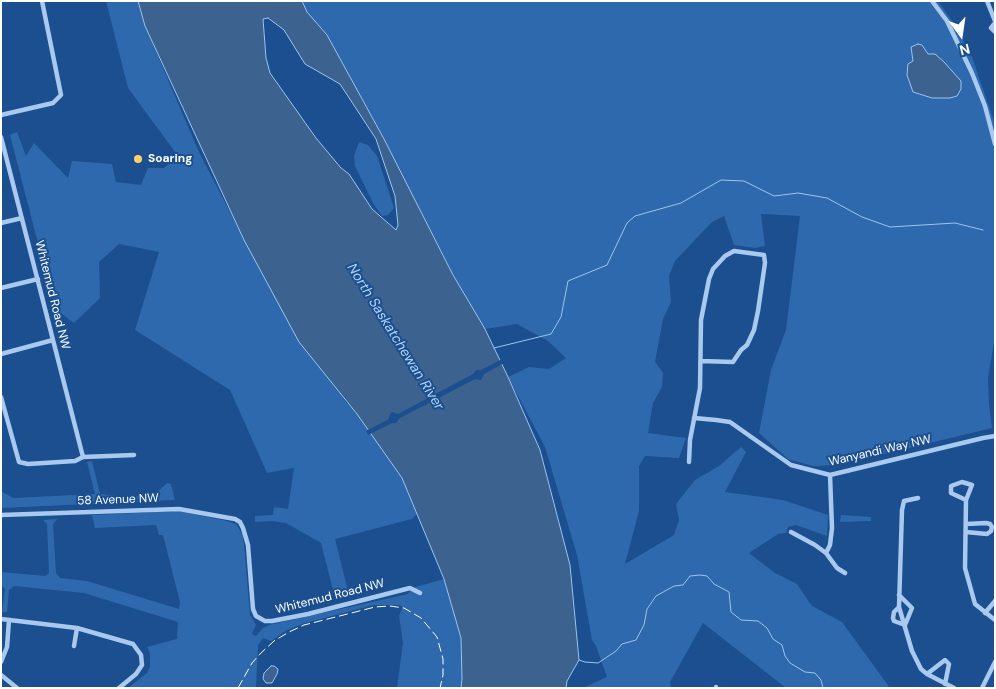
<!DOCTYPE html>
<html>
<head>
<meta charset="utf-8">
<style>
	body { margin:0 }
	#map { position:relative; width:996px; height:689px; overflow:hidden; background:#1b4f8f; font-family:"DM Sans",sans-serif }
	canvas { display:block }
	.frame { position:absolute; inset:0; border:2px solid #fff; pointer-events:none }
	.north { position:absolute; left:936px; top:10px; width:50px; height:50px; -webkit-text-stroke:4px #1b4f8f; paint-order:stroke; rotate:166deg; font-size:14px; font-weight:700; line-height:20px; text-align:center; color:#fff }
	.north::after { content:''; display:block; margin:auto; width:18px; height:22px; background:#fff; clip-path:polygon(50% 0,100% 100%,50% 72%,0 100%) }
</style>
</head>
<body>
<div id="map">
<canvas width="996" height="689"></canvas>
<div class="frame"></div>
<div class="north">N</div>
</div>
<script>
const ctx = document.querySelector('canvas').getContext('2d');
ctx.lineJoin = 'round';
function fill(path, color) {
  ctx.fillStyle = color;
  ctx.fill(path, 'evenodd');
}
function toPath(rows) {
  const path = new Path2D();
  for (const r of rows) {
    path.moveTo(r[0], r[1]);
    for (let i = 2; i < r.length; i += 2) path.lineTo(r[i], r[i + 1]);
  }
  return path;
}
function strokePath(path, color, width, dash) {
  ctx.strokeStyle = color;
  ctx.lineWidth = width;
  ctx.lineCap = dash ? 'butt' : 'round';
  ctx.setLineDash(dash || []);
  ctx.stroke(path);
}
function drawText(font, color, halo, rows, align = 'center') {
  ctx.font = font + ' "DM Sans",sans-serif';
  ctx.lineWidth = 4;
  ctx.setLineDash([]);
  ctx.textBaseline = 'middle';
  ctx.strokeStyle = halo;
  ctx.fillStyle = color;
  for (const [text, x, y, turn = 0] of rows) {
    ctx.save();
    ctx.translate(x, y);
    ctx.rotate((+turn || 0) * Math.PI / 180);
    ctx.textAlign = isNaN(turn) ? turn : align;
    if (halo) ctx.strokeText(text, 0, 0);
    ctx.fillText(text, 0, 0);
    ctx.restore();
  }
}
fill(toPath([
	[106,1,138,1,145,26,199,152,246,243,345,401,357,414,402,478,417,514,412,519,335,539,349,595,335,598,321,543,286,523,272,521,255,522,255,516,273,515,274,507,288,509,294,468,267,473,230,390,135,330,159,252,119,244,99,262,100,298,74,323,55,309,10,135,17,132,26,156,34,143,68,178,72,161,112,164,116,182,141,185,148,168,164,168,178,156,128,88],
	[302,1,938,1,955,25,972,57,995,124,995,336,988,378,989,405,992,428,838,465,813,466,788,459,759,433,771,370,786,330,800,216,761,214,765,246,755,248,734,245,724,216,712,222,675,261,669,276,671,302,663,319,655,362,663,373,662,387,653,403,648,433,686,438,679,458,645,456,639,466,639,511,625,564,674,535,679,520,676,504,695,480,719,466,741,447,746,452,725,492,783,500,828,515,827,536,796,525,788,527,786,533,778,534,749,553,775,573,797,584,812,606,842,622,890,688,786,688,703,623,670,682,671,688,583,688,607,677,596,646,592,640,577,555,545,447,508,377,529,367,549,369,566,358,548,341,517,324,485,329,453,275,384,139,327,35,307,12],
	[359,142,368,145,377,156,394,208,388,215,382,216,373,203,355,166,354,156],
	[92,461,100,494,118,496,147,496,154,495,167,483,171,484,175,500,1,508,1,491,13,498,95,494,87,462],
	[178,511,223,520,236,524,242,534,244,544,250,615,256,625,252,634,256,636,263,628,269,625,408,594,412,588,444,579,461,638,462,679,461,688,397,688,403,643,399,616,403,607,398,605,374,605,305,623,287,630,271,641,263,638,258,645,256,688,128,688,147,673,150,667,150,653,147,647,177,639,178,622,84,593,14,586,9,590,7,612,2,612,5,589,1,585,1,572,45,576,49,573,47,524,43,520,57,519,53,524,56,573,60,578,87,581,179,609,180,602,163,535,159,535,156,525,95,528,92,515],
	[841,515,871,517,871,521,840,522]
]), '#2e69ad');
const water = toPath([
	[138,1,302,1,307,12,327,35,384,139,453,275,485,329,508,377,540,450,570,565,579,660,567,681,566,688,461,688,462,679,461,638,444,579,402,478,357,414,299,342,244,240,145,26,138,1],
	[268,18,284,30,305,64,340,84,376,139,395,196,398,225,396,230,372,209,349,174,341,168,316,138,270,73,266,58,263,19,268,18],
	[918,44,922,45,928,54,935,54,944,62,961,81,961,89,957,96,950,98,932,98,913,92,907,75,908,64,913,61,911,47,918,44],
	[271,666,274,666,278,669,277,674,272,683,266,683,263,679,264,673,271,666]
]);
fill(water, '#3c6290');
strokePath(water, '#9cc4f0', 1);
fill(toPath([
	[502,359,504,363,484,374,481,380,475,379,400,418,396,423,392,423,368,435,366,431,389,419,389,416,392,412,398,414,473,374,476,370,481,370]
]), '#1b4f8f');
strokePath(toPath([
	[494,348,551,334,561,317,568,281,607,265,627,223,635,216,681,203,721,180,744,181,774,196,798,193,827,198,862,217,890,227,955,223,983,230],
	[579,660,585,662,598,663,616,651,622,644,636,640,644,625,647,609,656,596,674,586,683,585,690,576,700,575,707,576,714,584,729,592,731,612,741,620,758,621,767,628,773,639,782,645,785,656,790,663,805,672,815,673,821,680,823,688]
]), '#9cc4f0', 1);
strokePath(toPath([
	[932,1,947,21,972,73,985,106,995,144],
	[987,1,995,21],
	[995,23,991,28,995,32],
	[1,115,53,103,61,95,42,1],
	[1,137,83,457],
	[1,223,22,218],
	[1,288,38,279],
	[1,354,53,340],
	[1,397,19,462,28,464,75,461,83,457,134,455],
	[694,418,716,420,730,422,791,465,830,475,983,438,995,436],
	[689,462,690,440,700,388,701,320,709,279,713,269,725,256,734,251,764,255,765,263,758,311,754,330,747,345,741,350,733,362,701,361],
	[918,498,904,501,902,510,899,607,912,651,921,669,927,674,954,688],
	[966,500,951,493,951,486,962,482,972,485,966,500,965,568,975,604,995,620],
	[1,515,179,509,235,519,240,522,243,528,248,545,253,609,256,616,265,621,272,621,308,614,410,588,420,593],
	[966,524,986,523,990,524,992,527,991,531,987,534,966,532],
	[791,532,815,545,826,553,837,568,845,573],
	[826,553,830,545,832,528,830,475],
	[899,595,912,608,905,625,894,621,893,618,894,612,899,607],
	[985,613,995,601],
	[1,619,77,628,133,644,141,655,142,665,136,674,119,688],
	[74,646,77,628],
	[1,662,7,647,9,620],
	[927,674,945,660,949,664,945,684],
	[1,675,17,688],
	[716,687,716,688],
	[982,688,995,662]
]), '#a9c9ee', 4.5);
strokePath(toPath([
	[238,688,252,663,261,653,274,641,289,632,304,625,375,607,390,606,404,608,421,618,437,637,443,659,443,675,440,688]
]), '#fff', 1, [9, 4]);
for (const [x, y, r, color] of [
	[138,159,5,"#ffd166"]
]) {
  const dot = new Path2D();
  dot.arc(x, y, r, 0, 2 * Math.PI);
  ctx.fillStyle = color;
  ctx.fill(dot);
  strokePath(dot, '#1b4f8f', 2);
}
drawText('bold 12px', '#fff', '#1b4f8f', [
	["Soaring",148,159]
], 'left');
drawText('12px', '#fff', '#1b4f8f', [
	["Whitemud Road NW",52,295,76],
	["Wanyandi Way NW",880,451,-13],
	["58 Avenue NW",118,500,-2],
	["Whitemud Road NW",330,597,-14]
]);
drawText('italic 14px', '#b5d3f5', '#1b4f8f', [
	["North Saskatchewan River",395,337,58]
]);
</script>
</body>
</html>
